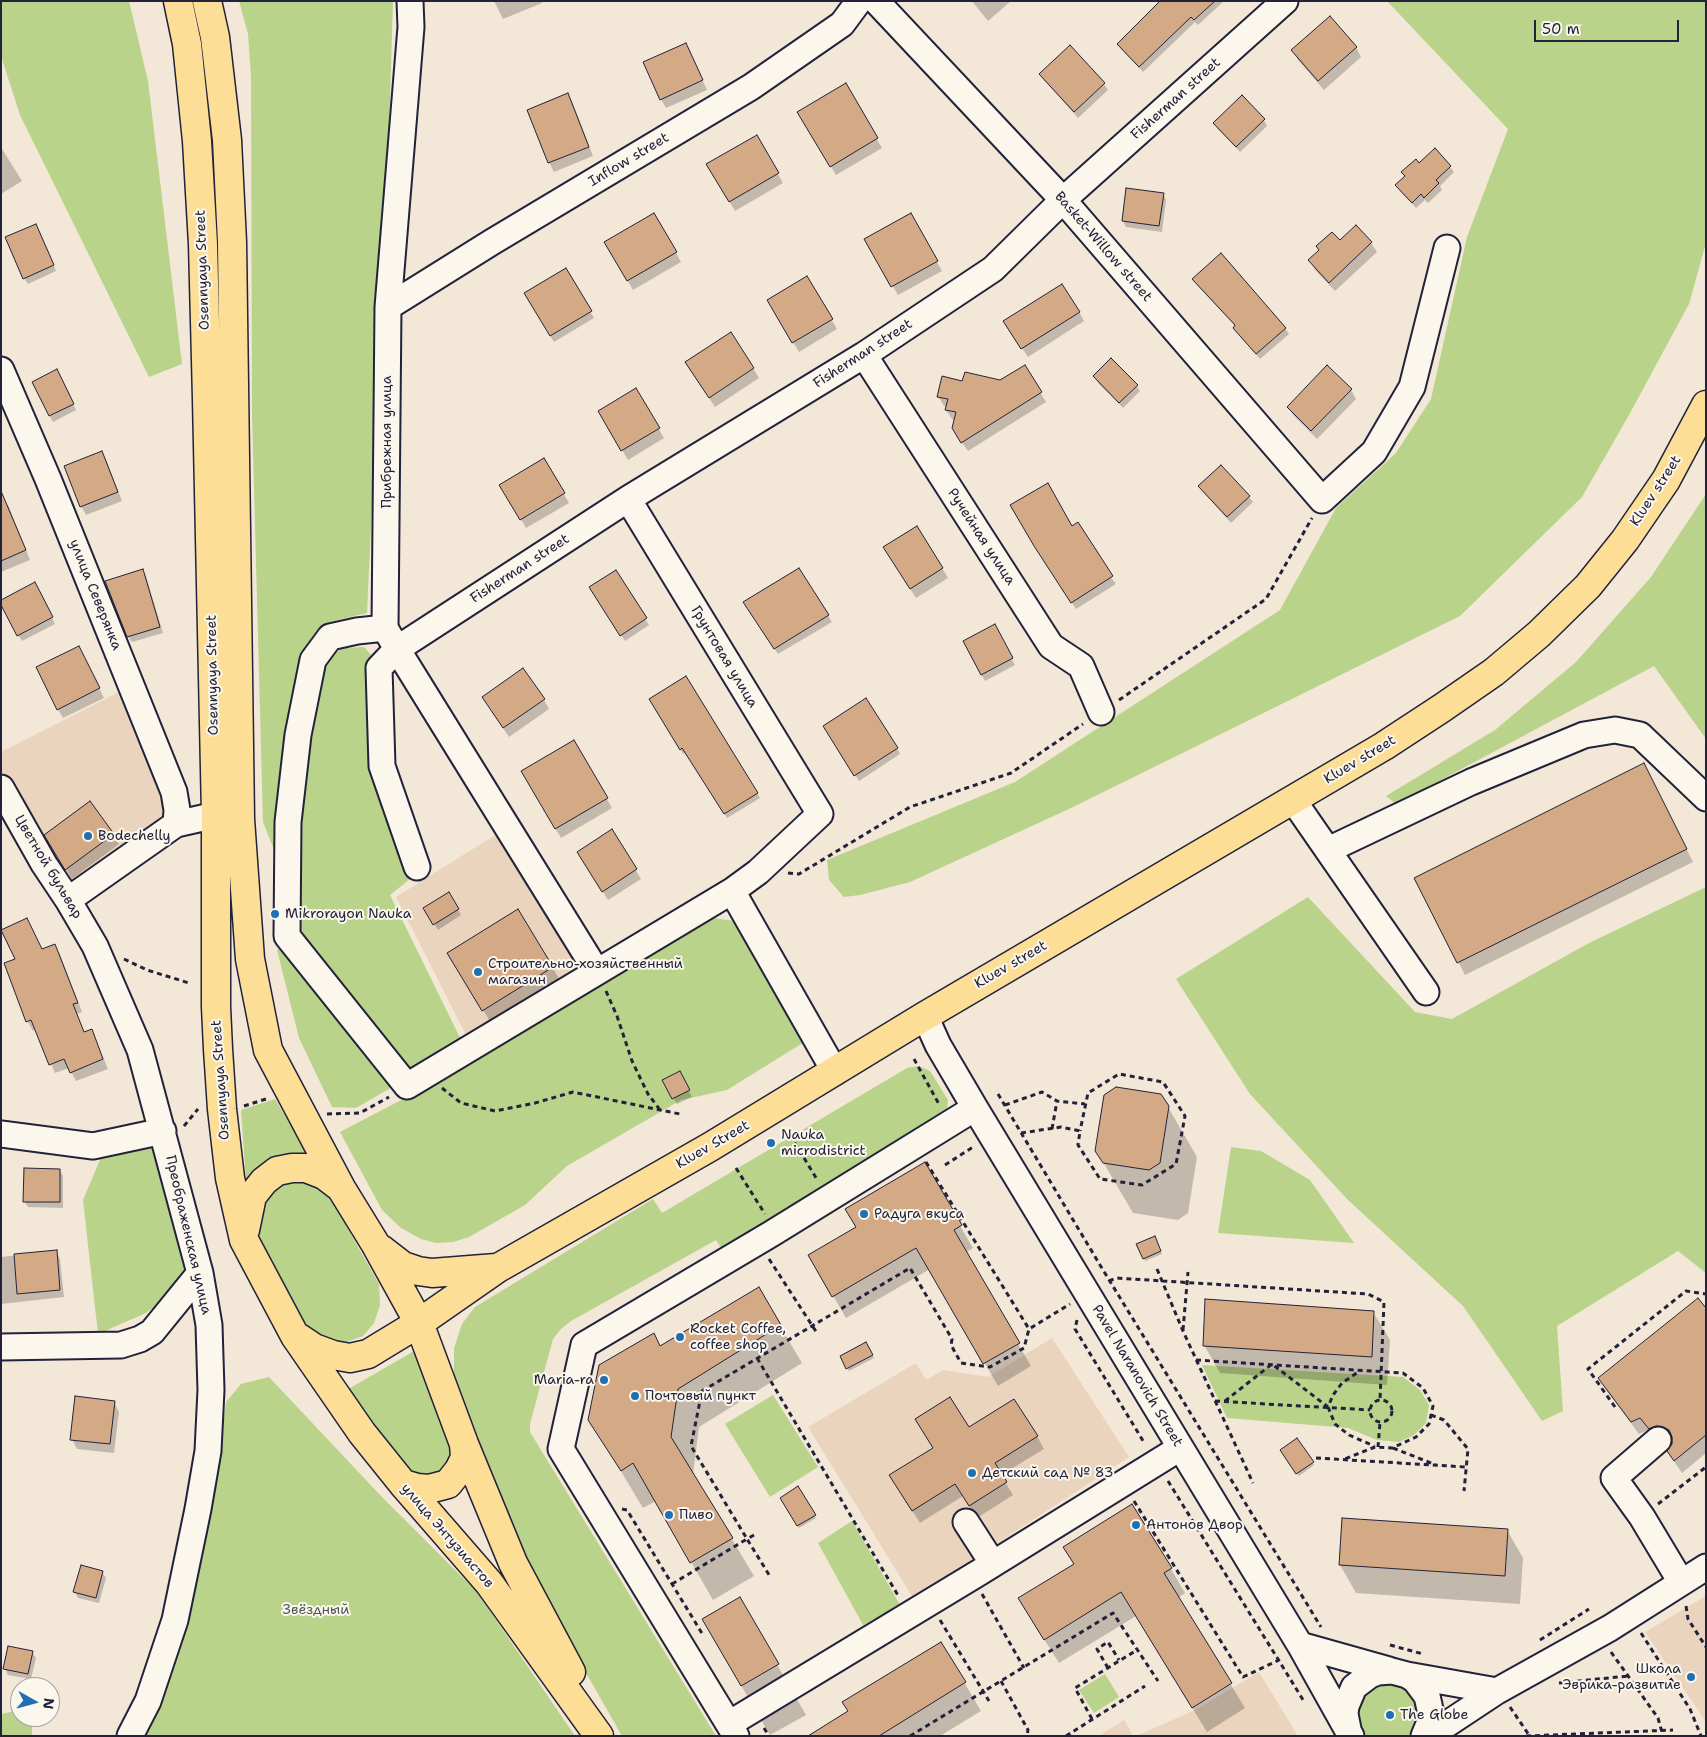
<!DOCTYPE html>
<html>
<head>
<meta charset="utf-8">
<style>
	body { margin:0 }
	#map { position:relative; width:1707px; height:1737px; overflow:hidden; background:#f3e7d7; font-family:"Shantell Sans",sans-serif }
	canvas { display:block }
	.frame { position:absolute; inset:0; border:2px solid #22223b; pointer-events:none }
	.north { position:absolute; left:10px; top:1677px; width:50px; height:50px; box-sizing:border-box; background:#fbf7ec; border:1px solid #a4a2a5; border-radius:50%; rotate:97deg; font-size:14px; font-weight:700; line-height:20px; text-align:center; color:#22223b }
	.north::after { content:''; display:block; margin:auto; width:18px; height:22px; background:#1f6fb2; clip-path:polygon(50% 0,100% 100%,50% 72%,0 100%) }
	.scale { position:absolute; left:1534px; top:20px; width:145px; height:22px; box-sizing:border-box; border:2px solid #22223b; border-top:0; padding-left:6px; font-size:15px; line-height:18px; white-space:nowrap; color:#22223b; -webkit-text-stroke:4px #fbf7ec; paint-order:stroke }
</style>
</head>
<body>
<div id="map">
<canvas width="1707" height="1737"></canvas>
<div class="frame"></div>
<div class="north">N</div>
<div class="scale">50 m</div>
</div>
<script>
const ctx = document.querySelector('canvas').getContext('2d');
ctx.lineJoin = 'round';
function fill(path, color) {
  ctx.fillStyle = color;
  ctx.fill(path, 'evenodd');
}
function toPath(rows) {
  const path = new Path2D();
  for (const r of rows) {
    if (r.length === 3) {
      path.moveTo(r[0] + r[2], r[1]);
      path.arc(r[0], r[1], r[2], 0, 2 * Math.PI);
      continue;
    }
    path.moveTo(r[0], r[1]);
    for (let i = 2; i < r.length; i += 2) path.lineTo(r[i], r[i + 1]);
  }
  return path;
}
function strokePath(path, color, width, dash) {
  ctx.strokeStyle = color;
  ctx.lineWidth = width;
  ctx.lineCap = dash ? 'butt' : 'round';
  ctx.setLineDash(dash || []);
  ctx.stroke(path);
}
function drawText(font, color, halo, rows, align = 'center') {
  ctx.font = font + ' "Shantell Sans",sans-serif';
  ctx.lineWidth = 4;
  ctx.setLineDash([]);
  ctx.textBaseline = 'middle';
  ctx.strokeStyle = halo;
  ctx.fillStyle = color;
  for (const [text, x, y, turn = 0] of rows) {
    ctx.save();
    ctx.translate(x, y);
    ctx.rotate((+turn || 0) * Math.PI / 180);
    ctx.textAlign = isNaN(turn) ? turn : align;
    if (halo) ctx.strokeText(text, 0, 0);
    ctx.fillText(text, 0, 0);
    ctx.restore();
  }
}
fill(toPath([
	[125,689,170,817,68,891,1,772,1,752],
	[500,832,581,968,467,1037,396,897],
	[1052,1338,1129,1457,984,1552,912,1596,808,1427,916,1363,926,1380,943,1370,988,1377],
	[1706,1596,1706,1722,1645,1632],
	[1259,1672,1298,1736,1136,1736,1195,1710],
	[1124,1720,1133,1736,1099,1736]
]), '#ead4be');
fill(toPath([
	[1,1,129,1,148,81,182,364,149,377,20,115,1,56],
	[239,1,393,1,389,132,367,613,329,622,311,651,298,683,275,852,263,822,252,414,251,77,248,34],
	[1387,1,1706,1,1706,243,1689,304,1629,415,1582,497,1460,616,1071,808,910,882,860,895,844,897,829,880,827,860,1015,782,1280,610,1336,508,1396,453,1431,399,1467,237,1508,129],
	[1706,494,1706,739,1654,666,1396,804,1386,796,1495,730,1576,662,1651,577],
	[364,647,372,656,374,773,410,879,390,895,464,1046,411,1078,298,935,301,799,321,670,341,648],
	[1706,887,1706,1273,1678,1251,1557,1326,1563,1411,1542,1421,1463,1306,1347,1199,1250,1094,1176,979,1308,897,1415,1012,1452,1019,1589,943],
	[713,918,742,922,806,1041,727,1090,681,1100,567,1166,525,1205,469,1237,453,1242,436,1243,421,1239,401,1228,382,1210,340,1132,472,1063],
	[283,946,394,1086,356,1108,332,1107,299,1038,277,950],
	[919,1066,930,1071,948,1100,947,1110,942,1118,724,1253,716,1240,571,1321,561,1329,553,1339,530,1424,530,1432,716,1736,622,1736,537,1587,461,1405,454,1375,454,1348,462,1324,475,1307,653,1199,662,1213,907,1068],
	[275,1099,308,1155,274,1159,256,1169,246,1181,241,1110],
	[154,1142,193,1277,146,1313,98,1334,83,1200,103,1153],
	[1231,1147,1261,1151,1310,1180,1354,1243,1218,1233],
	[296,1178,312,1183,327,1192,379,1284,380,1305,374,1323,363,1336,347,1342,329,1340,311,1332,301,1318,260,1240,258,1223,261,1207,269,1194,281,1183],
	[414,1351,450,1443,449,1459,442,1471,428,1476,419,1476,412,1472,345,1391],
	[1202,1365,1403,1377,1420,1390,1429,1405,1426,1423,1414,1435,1399,1442,1377,1440,1348,1428,1227,1418],
	[269,1377,381,1496,477,1592,575,1736,143,1736,168,1682,211,1507,226,1402,241,1384],
	[773,1395,818,1467,770,1497,725,1424],
	[852,1521,900,1605,863,1625,818,1543],
	[1105,1674,1119,1697,1094,1713,1079,1690],
	[1402,1683,1421,1707,1413,1736,1363,1736,1359,1730,1355,1720,1358,1699,1372,1684],
	[20,1710,20,1717,32,1717,32,1736,1,1736,1,1714]
]), '#b9d38a');
fill(toPath([
	[494,1,541,1,542,3,503,19],
	[972,1,1011,1,988,21],
	[1163,1,1224,1,1198,25,1195,22,1143,72,1122,50,1118,44],
	[686,44,707,90,666,108,661,99],
	[1070,47,1104,84,1108,90,1078,118,1044,80,1040,74],
	[1356,47,1361,57,1324,90,1298,60,1293,51],
	[845,85,882,148,836,175,799,113],
	[568,95,573,104,593,156,554,172,549,162],
	[1264,120,1267,126,1240,152,1218,129,1215,123],
	[756,136,783,183,735,211,708,164],
	[1,147,22,181,1,194],
	[1419,164,1450,167,1454,172,1440,186,1442,190,1428,203,1425,200,1416,208,1400,191,1397,185],
	[1163,194,1166,200,1162,232,1126,227,1123,221],
	[910,214,942,271,898,295,866,239],
	[654,215,681,262,633,290,606,243],
	[39,231,56,271,28,284,24,278],
	[1340,242,1371,243,1377,252,1335,291,1315,270,1310,261],
	[566,270,594,318,554,342,526,294],
	[807,278,837,329,799,352,768,301],
	[1194,279,1285,328,1289,334,1260,359,1238,334,1234,328,1236,327,1197,285],
	[1079,312,1084,321,1028,357,1010,330],
	[731,333,759,378,715,407,692,372],
	[59,377,76,410,53,422,33,383],
	[1095,377,1136,385,1140,391,1123,408,1098,383],
	[636,390,664,438,628,460,600,412],
	[1351,390,1356,399,1317,439,1294,416,1288,407],
	[1040,392,1046,402,968,451,959,438,955,420,952,419,946,410,947,407,944,406,938,396],
	[101,453,107,462,122,501,86,515,81,506],
	[544,460,569,503,526,528,501,485],
	[1200,486,1249,497,1253,502,1231,523,1203,492],
	[3,498,9,507,30,560,1,572,1,499],
	[1072,527,1116,584,1076,609,1039,553],
	[890,557,942,568,948,578,916,598],
	[799,570,832,622,778,654,748,608],
	[142,571,146,576,163,633,132,642,128,636],
	[615,571,649,625,625,641,594,593],
	[38,590,55,624,22,641,18,635],
	[994,625,1015,665,985,681,964,642],
	[84,657,104,698,63,718,58,709],
	[686,678,760,798,727,818,686,752,683,754,651,700],
	[483,698,544,700,549,709,509,737],
	[828,732,897,748,900,754,859,781],
	[574,742,612,808,561,838,522,772],
	[1644,764,1693,862,1465,975,1416,878],
	[90,803,119,844,72,879,46,835],
	[612,831,641,879,608,900,584,861],
	[448,894,461,915,438,930,425,909],
	[518,911,560,980,491,1023,456,966],
	[54,945,60,954,82,1012,77,1014,85,1033,91,1031,96,1040,108,1069,76,1081,69,1068,55,1073,36,1029,33,1031,28,1022,5,964],
	[679,1073,692,1097,677,1104,664,1081],
	[1168,1107,1197,1157,1188,1213,1178,1220,1133,1213,1096,1150],
	[924,1164,973,1248,965,1253,1031,1366,998,1386,930,1269,846,1318,810,1256,858,1228],
	[60,1170,63,1176,63,1208,28,1207,24,1201],
	[1156,1240,1162,1254,1145,1261,1144,1258],
	[56,1251,60,1259,64,1297,1,1304,1,1257],
	[758,1289,802,1363,699,1427,693,1474,754,1576,713,1600,656,1501,643,1508,590,1420,661,1347],
	[1706,1309,1706,1453,1682,1473,1668,1452,1673,1445,1673,1440,1663,1438,1657,1441,1648,1430,1639,1434,1607,1391,1600,1379],
	[1373,1312,1390,1340,1387,1385,1220,1373,1204,1345],
	[866,1344,874,1358,849,1371,841,1357],
	[114,1402,119,1412,114,1453,77,1449,72,1439],
	[968,1429,1037,1436,1044,1449,1001,1475,1013,1495,977,1518,963,1496,920,1523,898,1488],
	[1297,1439,1314,1465,1299,1476,1281,1450],
	[798,1488,816,1518,799,1528,781,1498],
	[1507,1530,1523,1558,1520,1604,1356,1593,1340,1565],
	[1171,1569,1185,1593,1178,1598,1245,1708,1207,1732,1136,1616,1059,1663,1034,1623],
	[102,1572,106,1578,99,1603,78,1598,75,1592],
	[739,1599,806,1715,770,1735,703,1620],
	[941,1643,981,1711,940,1736,811,1736,849,1712],
	[32,1652,36,1658,31,1679,8,1675,5,1669]
]), '#0003');
const building = toPath([
	[1160,1,1215,1,1194,20,1191,17,1139,67,1117,44,1160,1],
	[1330,16,1357,47,1318,81,1291,50,1330,16],
	[686,43,703,80,660,100,643,62,686,43],
	[1070,45,1105,83,1074,112,1039,74,1070,45],
	[846,83,878,138,830,167,797,112,846,83],
	[568,93,589,147,548,163,527,110,568,93],
	[1242,95,1265,119,1236,147,1213,123,1242,95],
	[757,135,779,173,729,202,706,164,757,135],
	[1435,148,1451,166,1436,180,1439,183,1424,198,1421,194,1412,203,1395,185,1405,176,1401,172,1416,159,1419,163,1435,148],
	[1126,188,1164,193,1159,226,1122,221,1126,188],
	[654,213,677,252,627,281,604,242,654,213],
	[911,213,938,261,891,287,864,239,911,213],
	[36,224,54,265,23,279,5,237,36,224],
	[1356,225,1372,242,1329,283,1308,260,1319,250,1316,246,1332,232,1340,240,1356,225],
	[1221,253,1286,328,1256,354,1233,328,1235,325,1192,279,1221,253],
	[566,268,592,311,550,336,524,293,566,268],
	[807,276,833,319,792,343,767,300,807,276],
	[1062,284,1080,312,1021,349,1003,321,1062,284],
	[731,332,754,368,709,398,685,362,731,332],
	[1111,358,1138,385,1119,403,1093,376,1111,358],
	[1025,365,1042,392,961,443,952,428,956,412,945,410,948,399,937,397,942,376,962,381,965,372,1000,380,1025,365],
	[1327,365,1352,389,1311,431,1287,407,1327,365],
	[57,369,74,404,49,416,32,382,57,369],
	[636,388,660,428,621,451,598,411,636,388],
	[102,451,118,492,80,507,64,466,102,451],
	[544,458,565,493,520,520,499,485,544,458],
	[1221,465,1250,496,1227,517,1198,486,1221,465],
	[1048,483,1072,526,1078,522,1113,576,1071,603,1034,546,1010,505,1048,483],
	[1,491,26,550,1,561,1,491],
	[917,526,943,568,910,589,883,547,917,526],
	[799,568,829,615,774,649,743,602,799,568],
	[143,569,160,627,127,637,105,581,143,569],
	[616,570,647,618,620,636,589,587,616,570],
	[35,582,53,617,17,636,1,605,1,600,35,582],
	[995,624,1013,658,981,675,963,641,995,624],
	[79,646,100,688,57,710,36,667,79,646],
	[523,668,545,699,503,728,482,697,523,668],
	[686,676,758,793,724,814,682,748,680,750,649,699,686,676],
	[866,698,898,748,854,776,823,726,866,698],
	[574,740,608,798,555,829,521,771,574,740],
	[1644,763,1687,849,1457,963,1414,878,1644,763],
	[90,801,114,834,65,870,44,835,90,801],
	[612,829,637,869,602,892,577,852,612,829],
	[449,892,459,909,433,925,423,908,449,892],
	[518,909,553,967,482,1011,447,953,518,909],
	[27,918,42,949,55,944,78,1003,73,1004,84,1032,92,1029,103,1059,70,1073,64,1059,49,1065,31,1020,26,1022,4,963,15,959,1,930,27,918],
	[680,1071,690,1090,672,1099,662,1080,680,1071],
	[1116,1087,1161,1094,1169,1106,1160,1163,1149,1170,1103,1163,1095,1151,1104,1095,1116,1087],
	[925,1162,962,1225,954,1230,1020,1343,983,1364,916,1248,832,1297,808,1255,856,1227,845,1209,925,1162],
	[24,1168,60,1169,60,1202,23,1202,24,1168],
	[1155,1236,1161,1251,1143,1259,1136,1244,1155,1236],
	[57,1250,60,1290,17,1294,14,1254,57,1250],
	[759,1287,781,1325,678,1389,671,1437,733,1538,690,1563,633,1463,621,1471,588,1420,599,1365,654,1333,660,1346,759,1287],
	[1698,1298,1706,1308,1706,1435,1674,1461,1667,1451,1672,1444,1672,1437,1669,1430,1663,1427,1656,1426,1649,1429,1640,1418,1631,1422,1598,1378,1698,1298],
	[1205,1299,1374,1311,1372,1357,1203,1346,1205,1299],
	[866,1342,873,1355,846,1369,840,1356,866,1342],
	[75,1396,115,1401,110,1444,70,1440,75,1396],
	[950,1397,969,1427,1014,1399,1038,1436,995,1463,1007,1482,969,1506,955,1484,912,1511,889,1475,933,1448,915,1419,950,1397],
	[1297,1438,1314,1462,1296,1474,1280,1450,1297,1438],
	[798,1486,816,1515,797,1526,780,1498,798,1486],
	[1132,1504,1172,1568,1164,1573,1232,1683,1192,1708,1121,1592,1044,1640,1018,1598,1074,1564,1063,1547,1132,1504],
	[1342,1518,1508,1529,1505,1576,1339,1565,1342,1518],
	[81,1565,103,1571,96,1598,73,1592,81,1565],
	[740,1597,779,1664,741,1686,702,1619,740,1597],
	[941,1642,966,1682,879,1736,808,1736,848,1711,842,1702,941,1642],
	[8,1646,33,1651,28,1674,3,1669,8,1646]
]);
fill(building, '#d4a985');
strokePath(building, '#22223b', 1);
const minor = toPath([
	[410,1,411,27,388,307,385,628,397,649,379,668,382,766,417,867],
	[876,1,1063,200,1322,500,1374,452,1412,387,1447,248],
	[388,307,492,242,751,87,842,24,859,1],
	[864,355,1051,646,1081,666,1101,712],
	[1,370,48,479,174,792,177,810,176,824],
	[385,628,357,631,330,637,313,660,298,735,288,822,287,936,407,1086,732,891,758,872,820,814,628,499],
	[1,788,44,864,68,900,95,946,140,1050,200,1273,209,1325,211,1390,208,1451,198,1509,175,1620,148,1701,130,1736],
	[1293,800,1426,992],
	[1328,850,1471,782,1584,735,1615,730,1640,735,1706,798],
	[732,891,835,1072],
	[68,900,176,824,216,815],
	[597,972,397,649,628,499,864,355,993,269,1063,200,1285,1],
	[925,1016,938,1045,975,1108,1300,1645,1351,1736],
	[1,1134,93,1146,163,1131],
	[1,1347,121,1345,140,1339,152,1332,200,1273],
	[1658,1440,1614,1478,1642,1517,1681,1582],
	[966,1522,993,1564],
	[1300,1645,1389,1670],
	[1407,1675,1497,1691],
	[729,1724,980,1572,1180,1448],
	[1348,1729,1345,1714,1346,1706,1354,1687,1370,1675,1378,1672,1392,1671,1407,1675,1415,1680,1427,1696,1431,1714,1429,1724,1424,1736],
	[736,1736,561,1449,584,1345,771,1234,975,1108],
	[1429,1736,1497,1691,1610,1628,1706,1567]
]);
const major = toPath([
	[178,1,187,44,197,141,203,244,207,399,216,815,216,1007,218,1049,222,1109,230,1178,244,1240,295,1336,362,1433,403,1484,489,1583,599,1736],
	[207,1,215,37,227,140,232,242,240,819,250,959,268,1050,341,1188,376,1245,419,1323,464,1444,513,1563,571,1672],
	[245,1230,252,1196,264,1181,277,1171,292,1168,306,1168,324,1175,341,1188],
	[381,1249,403,1266,418,1271,432,1273,496,1268],
	[299,1338,314,1348,333,1355,350,1358,368,1354,419,1323,498,1268,710,1147,925,1016,1384,746,1442,708,1494,672,1539,634,1588,586,1625,540,1666,480,1706,405],
	[403,1484,417,1488,429,1489,448,1484,459,1470,465,1458,464,1444]
]);
strokePath(minor, '#22223b', 29);
strokePath(major, '#22223b', 31);
strokePath(toPath([
	[1119,700,1266,599,1312,518],
	[788,873,799,874,910,807,1011,773,1083,724],
	[124,959,147,970,189,983],
	[606,991,617,1016,632,1061,648,1094,660,1110],
	[914,1059,940,1106],
	[442,1088,461,1103,495,1111,535,1103,573,1092,680,1114],
	[998,1094,1100,1265,1321,1627],
	[1005,1105,1042,1092,1057,1101,1085,1104],
	[244,1106,269,1098],
	[327,1114,360,1113,389,1097],
	[184,1126,198,1109],
	[1052,1129,1057,1101],
	[1021,1133,1061,1127,1080,1131,1078,1145,1100,1179,1142,1185,1176,1164,1185,1116,1163,1082,1119,1074,1088,1093,1080,1131],
	[790,1135,818,1181],
	[926,1162,1029,1329],
	[945,1165,973,1147],
	[736,1168,765,1214],
	[769,1259,817,1333],
	[1157,1269,1183,1331,1253,1483],
	[1109,1281,1116,1278,1368,1294,1384,1302,1380,1400],
	[1077,1320,1075,1329,1145,1444],
	[1183,1330,1188,1272],
	[757,1358,899,1597],
	[1196,1360,1403,1373,1423,1388,1433,1406,1429,1424,1416,1437,1392,1448,1375,1447,1342,1460],
	[1381,1411,11],
	[1215,1401,1370,1410],
	[1225,1401,1272,1364,1328,1407,1333,1395,1342,1383,1361,1370],
	[1328,1407,1335,1424,1349,1435,1374,1446],
	[1615,1407,1588,1369,1686,1291,1706,1294],
	[1431,1415,1444,1420,1468,1449,1464,1491],
	[1378,1447,1380,1422],
	[1393,1448,1436,1465],
	[1316,1458,1466,1467],
	[1168,1481,1305,1703],
	[1134,1501,1243,1677,1279,1660],
	[1658,1504,1706,1467],
	[622,1509,627,1510,703,1635],
	[754,1535,747,1539,771,1578],
	[672,1584,747,1539,691,1446,702,1391,910,1268,952,1339,951,1345,961,1363,990,1367,1024,1348,1029,1329,1070,1304],
	[982,1594,1024,1668],
	[1686,1606,1688,1619,1706,1647],
	[940,1620,989,1701],
	[1641,1633,1690,1709,1701,1736],
	[1540,1640,1589,1609],
	[1390,1645,1423,1654],
	[1611,1652,1658,1718,1663,1736],
	[1108,1668,1097,1649,1108,1642,1119,1660],
	[1001,1681,1028,1730,1027,1736],
	[1559,1683,1628,1676],
	[1510,1707,1529,1735],
	[1092,1719,1075,1688,1137,1650],
	[764,1728,769,1736],
	[910,1736,1113,1613,1158,1681],
	[1066,1736,1145,1686],
	[1526,1736,1673,1730]
]), '#22223b', 3, [5, 4]);
strokePath(minor, '#fbf7ec', 25);
strokePath(major, '#fdde96', 28);
for (const [x, y, r, color] of [
	[88,836,5,"#1f6fb2"],
	[275,914,5,"#1f6fb2"],
	[478,972,5,"#1f6fb2"],
	[771,1143,5,"#1f6fb2"],
	[864,1214,5,"#1f6fb2"],
	[680,1337,5,"#1f6fb2"],
	[604,1380,5,"#1f6fb2"],
	[635,1396,5,"#1f6fb2"],
	[972,1473,5,"#1f6fb2"],
	[669,1515,5,"#1f6fb2"],
	[1136,1525,5,"#1f6fb2"],
	[1691,1677,5,"#1f6fb2"],
	[1390,1715,5,"#1f6fb2"]
]) {
  const dot = new Path2D();
  dot.arc(x, y, r, 0, 2 * Math.PI);
  ctx.fillStyle = color;
  ctx.fill(dot);
  strokePath(dot, '#fbf7ec', 2);
}
drawText('14px', '#22223b', '#fbf7ec', [
	["Fisherman street",1176,99,-42],
	["Inflow street",629,160,-31],
	["Basket-Willow street",1103,247,49],
	["Osennyaya Street",203,270,-92],
	["Fisherman street",863,354,-33],
	["Прибрежная улица",387,442,-90],
	["Kluev street",1656,491,-57],
	["Ручейная улица",981,537,57],
	["Fisherman street",520,569,-33],
	["улица Северянка",95,595,68],
	["Грунтовая улица",724,657,59],
	["Osennyaya Street",213,675,-91],
	["Kluev street",1360,760,-31],
	["Цветной бульвар",48,867,59],
	["Kluev street",1011,965,-30],
	["Osennyaya Street",221,1080,-94],
	["Kluev Street",713,1145,-30],
	["Преображенская улица",188,1235,77],
	["Pavel Naranovich Street",1137,1376,59],
	["улица Энтузиастов",447,1536,49]
]);
drawText('14px', '#22223b', '#fbf7ec', [
	["Bodechelly",98,836],
	["Mikrorayon Nauka",285,914],
	["Строительно-хозяйственный",488,964],
	["магазин",488,980],
	["Nauka",781,1135],
	["microdistrict",781,1151],
	["Радуга вкуса",874,1214],
	["Rocket Coffee,",690,1329],
	["coffee shop",690,1345],
	["Maria-ra",594,1380,"right"],
	["Почтовый пункт",645,1396],
	["Детский сад № 83",982,1473],
	["Пиво",679,1515],
	["Антонов Двор",1146,1525],
	["Школа",1681,1669,"right"],
	["Эврика-развитие",1681,1685,"right"],
	["The Globe",1400,1715]
], 'left');
drawText('14px', '#4f5753', '#fbf7ec', [
	["Звёздный",316,1610]
]);
</script>
</body>
</html>
